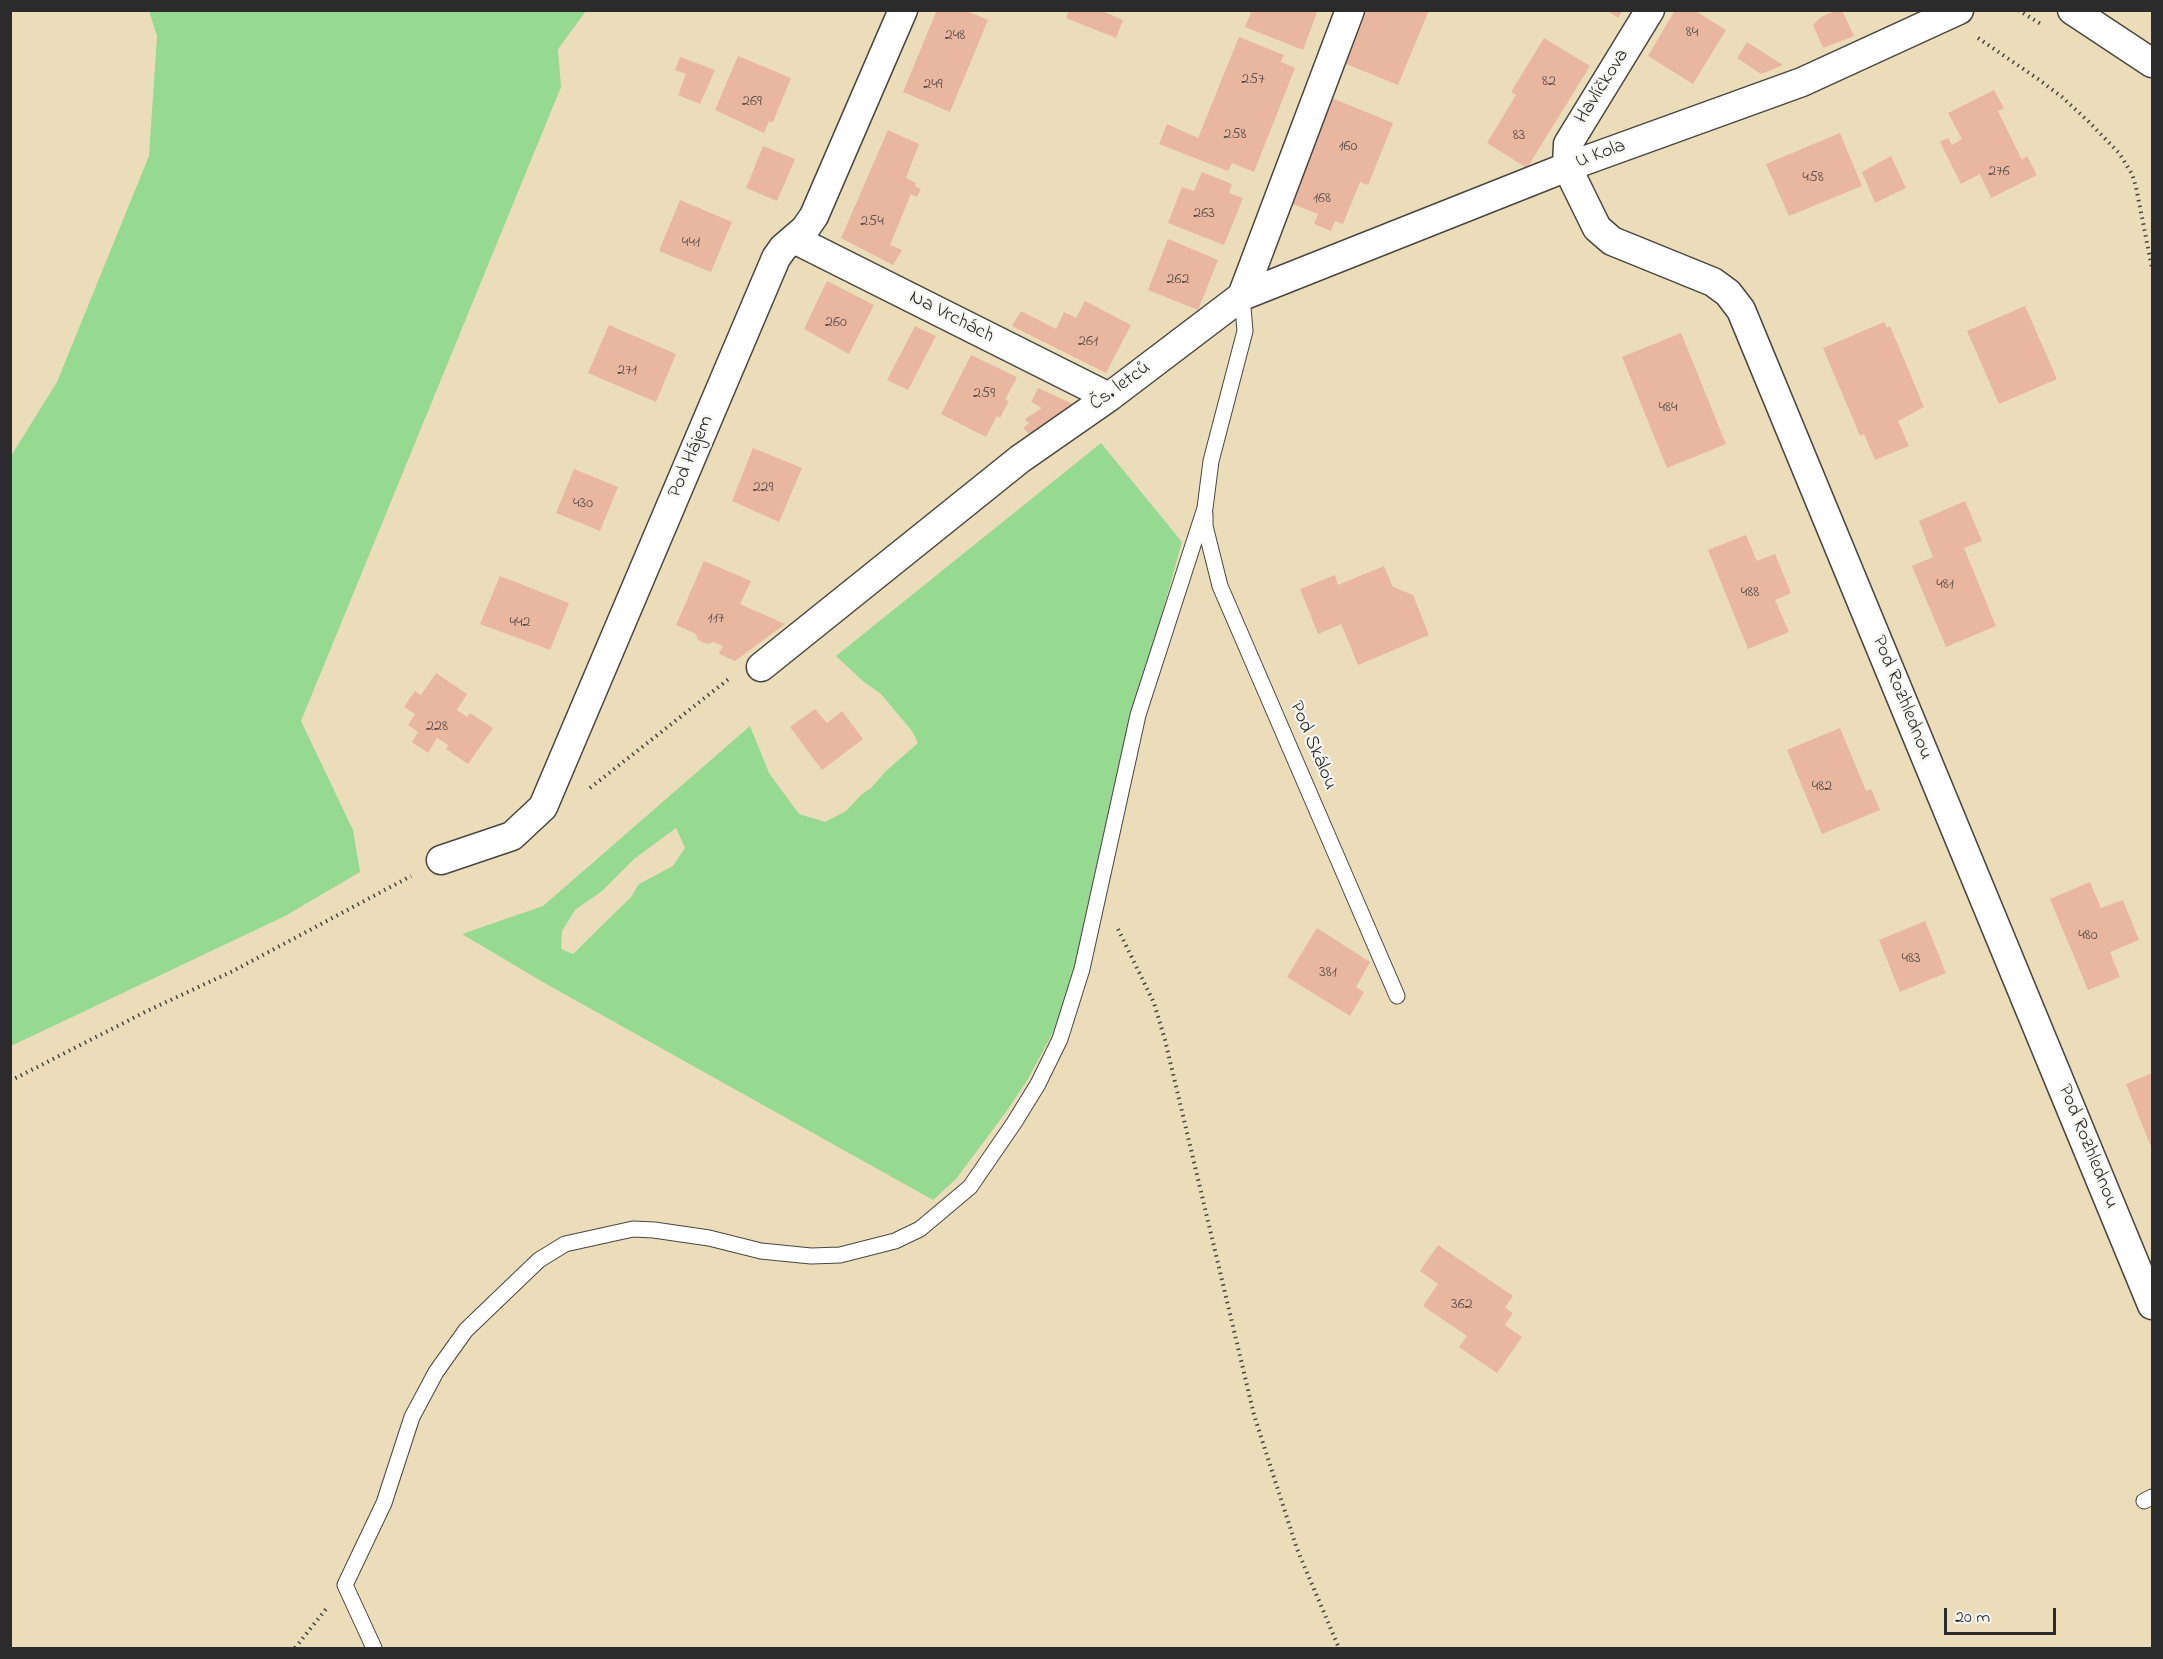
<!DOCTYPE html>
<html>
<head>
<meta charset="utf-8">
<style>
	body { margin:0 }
	#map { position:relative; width:2163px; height:1659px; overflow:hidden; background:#ebddb9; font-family:"Indie Flower",sans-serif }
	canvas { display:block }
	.frame { position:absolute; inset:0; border:12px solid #2b2b2b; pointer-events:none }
	.scale { position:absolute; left:1944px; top:1608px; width:112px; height:27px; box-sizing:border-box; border:3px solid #2b2b2b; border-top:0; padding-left:8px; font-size:18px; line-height:21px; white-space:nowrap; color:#2b2b2b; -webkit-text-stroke:4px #f6f6f2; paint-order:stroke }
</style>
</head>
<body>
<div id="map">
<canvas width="2163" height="1659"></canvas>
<div class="frame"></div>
<div class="scale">20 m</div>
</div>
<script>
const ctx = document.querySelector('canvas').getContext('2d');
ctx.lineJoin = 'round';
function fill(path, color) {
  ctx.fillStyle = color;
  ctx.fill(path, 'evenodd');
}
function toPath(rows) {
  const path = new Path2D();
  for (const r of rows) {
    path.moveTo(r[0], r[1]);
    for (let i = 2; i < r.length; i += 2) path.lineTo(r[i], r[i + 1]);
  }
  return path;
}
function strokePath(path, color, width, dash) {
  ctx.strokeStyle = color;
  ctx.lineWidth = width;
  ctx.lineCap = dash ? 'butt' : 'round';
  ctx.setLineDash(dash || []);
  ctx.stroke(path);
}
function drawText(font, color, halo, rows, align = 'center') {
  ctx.font = font + ' "Indie Flower",sans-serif';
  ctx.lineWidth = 4.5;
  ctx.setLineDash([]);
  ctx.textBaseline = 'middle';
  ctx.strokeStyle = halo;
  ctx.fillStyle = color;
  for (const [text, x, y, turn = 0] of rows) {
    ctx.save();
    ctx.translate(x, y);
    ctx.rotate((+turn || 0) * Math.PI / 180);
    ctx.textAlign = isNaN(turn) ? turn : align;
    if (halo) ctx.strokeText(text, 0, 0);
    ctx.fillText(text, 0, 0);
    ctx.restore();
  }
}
fill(toPath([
	[149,11,586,11,558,49,561,87,301,721,353,830,360,872,285,916,11,1046,11,456,57,382,149,156,157,36],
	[1101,443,1182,542,1135,711,1079,949,1065,1002,1053,1032,1028,1079,1006,1112,956,1179,933,1200,541,981,462,934,543,906,750,726,769,773,799,814,825,822,846,811,861,795,871,788,886,771,918,743,912,731,881,694,864,682,836,656],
	[676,828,685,848,673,866,639,884,631,897,573,954,561,949,562,931,575,910,602,891,634,859]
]), '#96d991');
fill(toPath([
	[937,10,965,10,988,20,950,112,903,92],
	[1069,10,1100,10,1123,20,1116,38,1066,18],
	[1252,10,1318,10,1303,50,1245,27],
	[1367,10,1429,10,1398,85,1346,64],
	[1606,10,1623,10,1618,18],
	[1675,10,1694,10,1726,30,1693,84,1648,56],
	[1837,10,1842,10,1854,36,1823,48,1813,25,1821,17],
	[1239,37,1284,55,1281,62,1295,68,1254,172,1232,163,1228,171,1159,144,1167,124,1198,138],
	[1544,38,1590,66,1527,168,1487,143,1516,95,1511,92],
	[1747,42,1783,65,1761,74,1737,58],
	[738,56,791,78,773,122,769,121,764,133,715,110],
	[680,57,715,70,700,104,678,95,686,74,675,70],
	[1994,90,2004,108,1998,111,2022,160,2027,156,2037,175,1991,198,1980,174,1961,184,1940,142,1948,138,1952,145,1962,139,1948,113],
	[1332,98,1393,123,1368,185,1360,182,1343,224,1335,221,1331,231,1314,224,1318,214,1290,203],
	[888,130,919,144,906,178,916,183,915,186,921,189,917,197,911,194,890,245,902,250,893,265,841,238],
	[1840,133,1862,186,1789,216,1766,164],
	[763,146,795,159,777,201,746,188],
	[1891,156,1906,188,1875,203,1862,172],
	[1202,172,1232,184,1229,193,1243,198,1224,245,1168,223,1182,187,1194,191],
	[680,200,732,222,711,272,659,251],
	[1168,239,1218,260,1198,310,1148,290],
	[827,281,874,305,849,354,804,329],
	[1085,301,1131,325,1106,373,1012,326,1021,311,1056,329,1064,312,1076,318],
	[2025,306,2057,379,1999,404,1967,331],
	[1884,322,1887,328,1890,326,1924,407,1898,421,1909,446,1875,460,1864,434,1860,436,1823,348],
	[609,325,676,354,656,402,588,373],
	[915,326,936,336,908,390,887,380],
	[1681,333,1726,444,1667,468,1622,357],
	[971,355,1017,377,1005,400,1009,401,1000,418,997,416,986,437,941,414],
	[1038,388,1073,404,1031,436,1023,428,1029,423,1025,419,1042,408,1031,402],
	[753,448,802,468,779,522,732,501],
	[574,469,618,487,600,531,556,513],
	[1965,501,1982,541,1964,548,1996,626,1946,647,1912,566,1933,557,1919,521],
	[1746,535,1757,561,1775,554,1791,593,1775,600,1789,632,1748,649,1708,550],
	[704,561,751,581,740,604,785,624,735,661,719,654,723,646,713,642,707,644,698,640,696,634,676,625],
	[1384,566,1393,587,1413,595,1429,635,1358,665,1341,624,1318,634,1300,589,1335,575,1338,585],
	[500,576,569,603,550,650,480,624],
	[436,673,467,694,457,710,467,717,470,713,493,728,468,764,446,749,448,745,437,738,428,753,412,742,418,732,408,725,415,714,404,707,415,691,421,695],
	[815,709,827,723,842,711,863,739,822,770,790,727],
	[1840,728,1866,791,1871,789,1880,810,1822,834,1787,750],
	[2090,882,2101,908,2123,900,2139,940,2110,952,2120,977,2088,990,2050,899],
	[1925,921,1946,973,1900,992,1879,940],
	[1317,928,1370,962,1356,987,1364,992,1350,1016,1287,977],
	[2152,1073,2152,1149,2126,1084],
	[1438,1245,1513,1296,1505,1308,1513,1313,1505,1325,1522,1337,1497,1373,1459,1347,1467,1336,1423,1306,1438,1284,1420,1271]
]), '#e9b7a0');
const lane = toPath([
	[1205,514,1205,526,1220,586,1397,996],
	[2144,1501,2152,1497],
	[374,1648,345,1585,384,1503,412,1417,436,1372,466,1330,539,1260,565,1244,633,1229,654,1230,709,1238,761,1251,811,1256,840,1255,895,1241,920,1229,970,1187,1014,1123,1038,1084,1060,1039,1082,969,1138,715,1205,508,1211,461,1245,331,1242,296]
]);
const street = toPath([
	[1650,10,1568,144,1567,167,1597,228,1612,241,1713,282,1728,293,1741,310,2152,1305],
	[2072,10,2152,63],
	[794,239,1109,397],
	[1242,296,1567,167,1802,82,1959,10],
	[761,667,1020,459,1109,397,1242,296,1350,10],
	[441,860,512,836,543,807,776,258,783,248,805,229,814,216,903,10]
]);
strokePath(lane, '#484640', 17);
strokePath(street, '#484640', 31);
strokePath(toPath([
	[2018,10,2041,24],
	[1978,38,2038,79,2062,97,2089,122,2119,153,2132,174,2136,187,2152,268],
	[590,788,730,678],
	[1118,929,1154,1003,1165,1040,1254,1415,1297,1549,1339,1648],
	[10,1081,147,1011,233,971,411,876],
	[295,1648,326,1609]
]), '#484640', 4, [1.5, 4.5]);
strokePath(lane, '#fff', 15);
strokePath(street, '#fff', 28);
drawText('16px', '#5a4e48', null, [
	["84",1692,33],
	["248",955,36],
	["257",1253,80],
	["82",1549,82],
	["249",933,85],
	["269",752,102],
	["258",1235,135],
	["83",1519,136],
	["160",1348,147],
	["276",1999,172],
	["458",1813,178],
	["168",1322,199],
	["263",1204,214],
	["254",872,222],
	["441",691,243],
	["262",1178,280],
	["260",836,323],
	["261",1088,342],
	["271",627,371],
	["259",984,394],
	["484",1668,408],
	["229",763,488],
	["430",583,504],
	["481",1945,585],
	["488",1750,593],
	["117",716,619],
	["442",520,623],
	["228",437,727],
	["482",1822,787],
	["480",2088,936],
	["483",1911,959],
	["381",1328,973],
	["362",1462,1305]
]);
drawText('20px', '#2b2b2b', '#f6f6f2', [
	["Havlíčkova",1603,87,-58],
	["U Kola",1601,155,-20],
	["Na Vrchách",951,318,27],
	["Čs. letců",1121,387,-36],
	["Pod Hájem",692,457,-67],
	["Pod Rozhlednou",1901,698,68],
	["Pod Skálou",1312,746,67],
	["Pod Rozhlednou",2087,1147,68]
]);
</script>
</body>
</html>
